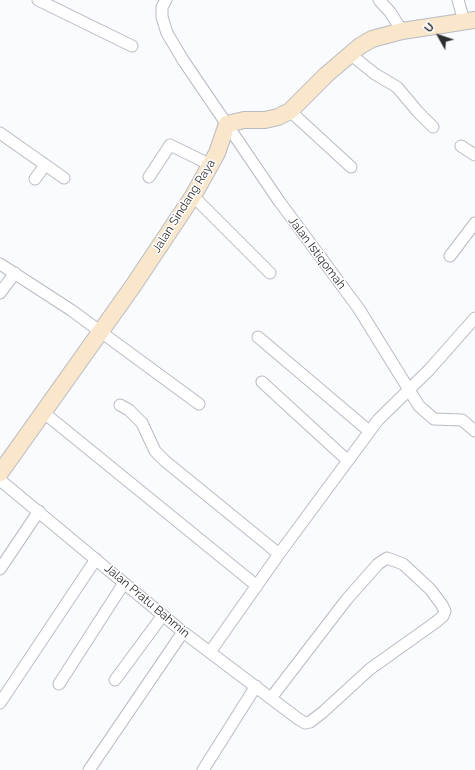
<!DOCTYPE html>
<html>
<head>
<meta charset="utf-8">
<style>
	body { margin:0 }
	#map { position:relative; width:475px; height:770px; overflow:hidden; background:#fafbfe; font-family:Raleway,sans-serif }
	canvas { display:block }
	.north { position:absolute; left:419px; top:16px; width:40px; height:40px; -webkit-text-stroke:3px #fff; paint-order:stroke; rotate:310deg; font-size:11px; font-weight:700; line-height:16px; text-align:center; color:#2d2e30 }
	.north::after { content:''; display:block; margin:auto; width:14px; height:18px; background:#2d2e30; clip-path:polygon(50% 0,100% 100%,50% 72%,0 100%) }
</style>
</head>
<body>
<div id="map">
<canvas width="475" height="770"></canvas>
<div class="north">U</div>
</div>
<script>
const ctx = document.querySelector('canvas').getContext('2d');
ctx.lineJoin = 'round';
function toPath(rows) {
  const path = new Path2D();
  for (const r of rows) {
    path.moveTo(r[0], r[1]);
    for (let i = 2; i < r.length; i += 2) path.lineTo(r[i], r[i + 1]);
  }
  return path;
}
function strokePath(path, color, width, dash) {
  ctx.strokeStyle = color;
  ctx.lineWidth = width;
  ctx.lineCap = dash ? 'butt' : 'round';
  ctx.setLineDash(dash || []);
  ctx.stroke(path);
}
function drawText(font, color, halo, rows, align = 'center') {
  ctx.font = font + ' Raleway,sans-serif';
  ctx.lineWidth = 3;
  ctx.setLineDash([]);
  ctx.textBaseline = 'middle';
  ctx.strokeStyle = halo;
  ctx.fillStyle = color;
  for (const [text, x, y, turn = 0] of rows) {
    ctx.save();
    ctx.translate(x, y);
    ctx.rotate((+turn || 0) * Math.PI / 180);
    ctx.textAlign = isNaN(turn) ? turn : align;
    if (halo) ctx.strokeText(text, 0, 0);
    ctx.fillText(text, 0, 0);
    ctx.restore();
  }
}
const street = toPath([
	[38,0,132,46],
	[166,0,162,7,162,17,167,33,183,60,279,201,359,309,419,406,434,419,462,420,475,431],
	[379,0,390,12,402,31],
	[458,0,464,21],
	[350,54,375,74,397,87,418,112,433,127],
	[290,111,351,167],
	[0,133,64,178],
	[461,146,475,155],
	[149,177,170,145,211,165],
	[35,179,45,165],
	[193,196,270,273],
	[450,256,475,223],
	[0,264,71,310,199,404],
	[0,293,15,273],
	[258,337,369,431],
	[262,382,347,460],
	[120,405,129,410,142,423,155,451,165,461,279,554],
	[43,412,257,586],
	[0,480,183,632,297,718,305,723,310,722,323,712,370,669,436,622,443,616,445,611,442,605,430,589,403,564,387,558,378,564,347,599,271,698],
	[0,569,39,511],
	[210,652,279,554,378,420,429,370,475,318],
	[115,680,163,615],
	[59,684,124,583],
	[0,703,96,559],
	[89,770,183,632],
	[203,770,256,686]
]);
const secondary = toPath([
	[0,473,133,286,193,196,217,153,227,124,244,120,265,120,278,117,290,111,326,75,360,46,372,39,402,31,475,20]
]);
strokePath(street, '#b8bbc2', 13);
strokePath(secondary, '#b8bbc2', 18);
strokePath(street, '#fff', 11);
strokePath(secondary, '#f9e6cb', 16);
drawText('12px', '#2d2e30', '#fff', [
	["Jalan Sindang Raya",184,206,-58],
	["Jalan Istiqomah",317,253,53],
	["Jalan Pratu Bahmin",147,601,40]
]);
</script>
</body>
</html>
